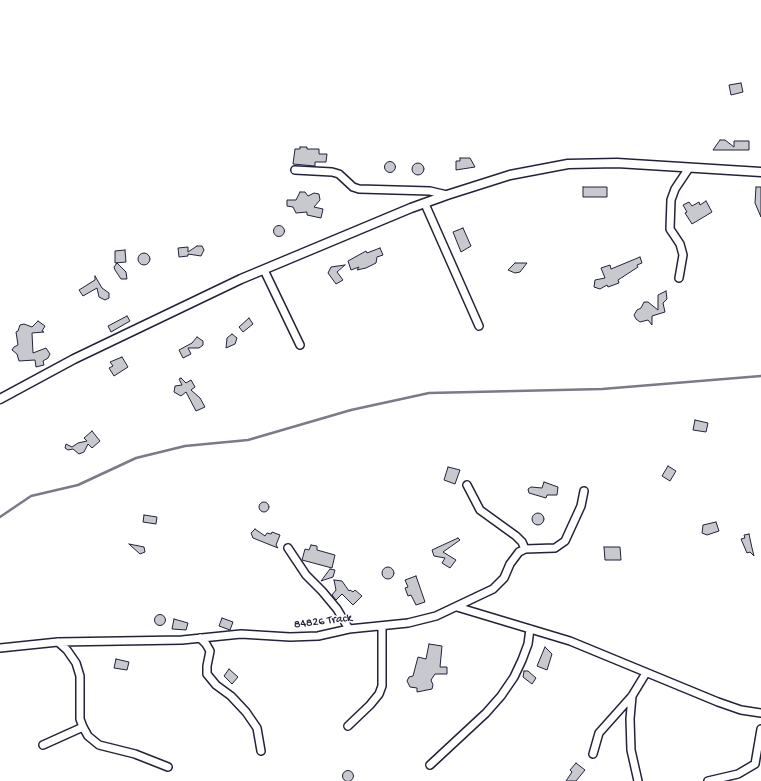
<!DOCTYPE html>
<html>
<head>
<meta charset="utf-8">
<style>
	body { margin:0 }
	canvas { display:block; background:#fff }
</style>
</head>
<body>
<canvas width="761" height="781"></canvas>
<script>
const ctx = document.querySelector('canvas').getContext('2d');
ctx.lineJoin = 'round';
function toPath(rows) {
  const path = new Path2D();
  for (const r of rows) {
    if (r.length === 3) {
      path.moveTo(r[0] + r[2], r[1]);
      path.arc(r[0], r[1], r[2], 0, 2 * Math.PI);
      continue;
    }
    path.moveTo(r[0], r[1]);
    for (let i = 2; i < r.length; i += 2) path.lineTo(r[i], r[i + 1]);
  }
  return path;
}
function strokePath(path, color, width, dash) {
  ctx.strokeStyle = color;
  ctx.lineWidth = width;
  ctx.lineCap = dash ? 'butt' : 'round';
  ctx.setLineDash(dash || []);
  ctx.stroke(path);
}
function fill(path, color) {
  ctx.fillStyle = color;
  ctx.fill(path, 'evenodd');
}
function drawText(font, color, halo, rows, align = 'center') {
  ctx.font = font + ' "Gochi Hand",sans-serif';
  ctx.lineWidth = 3;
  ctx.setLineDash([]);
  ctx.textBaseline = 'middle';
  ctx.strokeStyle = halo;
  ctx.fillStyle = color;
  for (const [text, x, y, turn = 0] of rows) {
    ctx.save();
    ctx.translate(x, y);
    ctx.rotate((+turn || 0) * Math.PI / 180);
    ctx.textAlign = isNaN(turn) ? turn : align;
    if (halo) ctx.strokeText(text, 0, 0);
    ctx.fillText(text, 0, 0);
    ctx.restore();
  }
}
strokePath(toPath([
	[0,517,31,496,78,485,136,458,185,446,248,440,351,410,429,393,602,389,761,376]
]), '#7a7a88', 2.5);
const building = toPath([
	[741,83,743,92,731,95,729,85,741,83],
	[720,140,725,140,734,147,734,141,749,141,749,150,713,150,720,140],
	[300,147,307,147,307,149,319,149,319,154,327,154,326,162,315,162,315,166,293,164,295,149,300,149,300,147],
	[460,158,470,158,475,167,456,170,456,161,460,161,460,158],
	[390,167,5.5],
	[418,169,6],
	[583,187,607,187,607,197,583,197,583,187],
	[756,187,761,187,761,217,755,203,756,187],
	[300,192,305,192,308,196,314,193,319,194,320,200,314,207,323,209,321,218,307,215,307,212,296,213,293,207,287,206,287,200,296,200,300,192],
	[706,201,712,212,692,224,685,213,687,212,683,205,689,202,692,206,699,202,700,205,706,201],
	[279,231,5.5],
	[463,228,471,246,461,252,453,232,463,228],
	[197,246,202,246,204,250,201,256,188,254,188,256,179,257,178,248,188,247,188,252,197,246],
	[380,248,383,255,377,257,376,263,366,268,357,270,359,267,351,270,348,261,366,251,367,253,380,248],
	[125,250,126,262,115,263,115,251,125,250],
	[144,259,6],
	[640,257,642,263,637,265,638,267,618,280,619,283,608,287,607,285,600,289,594,287,595,280,605,278,601,268,610,265,611,269,640,257],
	[117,263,126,272,127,279,121,279,115,270,114,267,117,263],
	[515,263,527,263,520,272,515,273,508,270,515,263],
	[345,265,337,272,343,280,336,284,328,273,331,267,345,265],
	[95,276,102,288,109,293,109,298,105,300,99,297,97,288,83,296,79,290,95,280,95,276],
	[666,291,667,299,663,303,665,312,652,316,652,325,648,320,640,322,636,319,634,315,637,310,641,308,644,302,648,302,658,310,658,295,666,291],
	[127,316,130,321,111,332,108,326,127,316],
	[249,318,253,324,243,332,239,327,249,318],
	[38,321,45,326,42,331,44,332,32,333,33,353,46,348,50,354,48,358,43,361,44,365,36,367,35,360,19,361,17,354,12,350,14,347,18,345,16,332,18,331,20,325,24,324,32,327,38,321],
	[232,334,237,338,235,344,226,348,227,338,232,334],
	[197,337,203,341,203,345,199,348,188,348,191,354,183,358,179,350,192,343,197,337],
	[122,357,128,367,114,376,109,368,113,366,110,362,122,357],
	[181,378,186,383,191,380,195,387,191,390,200,398,205,407,196,411,186,392,181,396,174,392,175,386,182,385,179,379,181,378],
	[695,420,708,423,706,432,693,430,695,420],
	[92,431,100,441,92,448,88,444,84,452,79,454,73,449,68,450,65,448,66,444,72,447,78,443,87,441,84,438,92,431],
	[668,466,676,471,670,481,662,476,668,466],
	[448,467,460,470,455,484,444,480,448,467],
	[544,482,558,487,557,495,547,495,546,498,529,493,528,489,531,487,542,488,544,482],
	[264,507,5],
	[538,519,6],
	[144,515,157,517,156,524,143,522,144,515],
	[716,522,719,531,707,535,702,533,703,525,716,522],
	[255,529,265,536,267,533,271,534,272,532,280,535,276,545,278,548,253,538,251,533,255,529],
	[749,534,752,548,754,556,750,552,747,553,741,539,745,538,744,535,749,534],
	[458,538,460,540,443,552,456,560,450,568,442,563,445,558,434,556,432,550,458,538],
	[129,544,144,547,145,552,140,554,129,544],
	[311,545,317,546,317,550,335,555,332,568,302,560,305,549,309,550,311,545],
	[604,547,620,547,621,560,605,560,604,547],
	[388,573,6],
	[330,569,335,570,333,577,321,581,330,569],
	[416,576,425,602,416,605,411,595,408,596,405,588,408,587,405,580,416,576],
	[334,580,342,581,349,591,350,590,353,592,355,590,362,596,353,605,342,594,336,600,332,595,336,590,334,580],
	[160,620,5.5],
	[222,618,233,622,230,630,219,626,222,618],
	[174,619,188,623,186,630,172,629,174,619],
	[429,644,442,646,440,667,447,667,447,674,435,674,431,680,433,685,432,689,417,692,417,688,410,687,407,681,409,677,413,676,418,657,426,659,429,644],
	[545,647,552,654,547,670,537,666,545,647],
	[116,659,129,662,127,670,114,668,116,659],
	[229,669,238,677,232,684,224,676,229,669],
	[524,671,528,671,536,678,532,684,523,677,524,671],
	[576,763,585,770,576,781,566,781,572,772,570,770,576,763],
	[348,776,5.5]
]);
fill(building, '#c8c8cf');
strokePath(building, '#22223b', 1);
const minor = toPath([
	[295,170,332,172,339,174,353,187,359,189,430,191,447,195],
	[425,204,479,326],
	[264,270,300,345],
	[679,278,683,255,680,244,670,229,671,200,675,189,689,168],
	[467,485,480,510,516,536,522,542,525,549],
	[288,548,306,575,322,591,337,609,349,629],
	[457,607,570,641,718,702,741,710,761,713],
	[200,638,206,644,210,651,207,666,207,674,216,685,231,696,246,712,257,728,261,751],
	[58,642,67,650,76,663,80,676,80,719,83,727,88,736,99,745,135,754,168,767],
	[0,648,58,642,182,640,241,634,290,637,318,636,349,629,408,623,436,616,493,589,504,578,510,564,519,552,525,549,555,548,565,541,581,506,584,491],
	[632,696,630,719,631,750,638,781],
	[348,726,370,705,379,694,382,686,382,627],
	[43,745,83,727],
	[593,754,599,733,632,696,646,673],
	[430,765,486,713,501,696,514,677,522,660,528,644,530,629],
	[708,781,738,774,755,764,761,729]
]);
const tertiary = toPath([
	[0,399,74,359,241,279,411,208,447,195,510,175,568,164,617,163,761,172]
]);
strokePath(minor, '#22223b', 10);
strokePath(tertiary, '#22223b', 11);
strokePath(minor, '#fff', 7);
strokePath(tertiary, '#fff', 8);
drawText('12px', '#22223b', '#fff', [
	["84826 Track",323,622,-7]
]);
</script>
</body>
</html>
